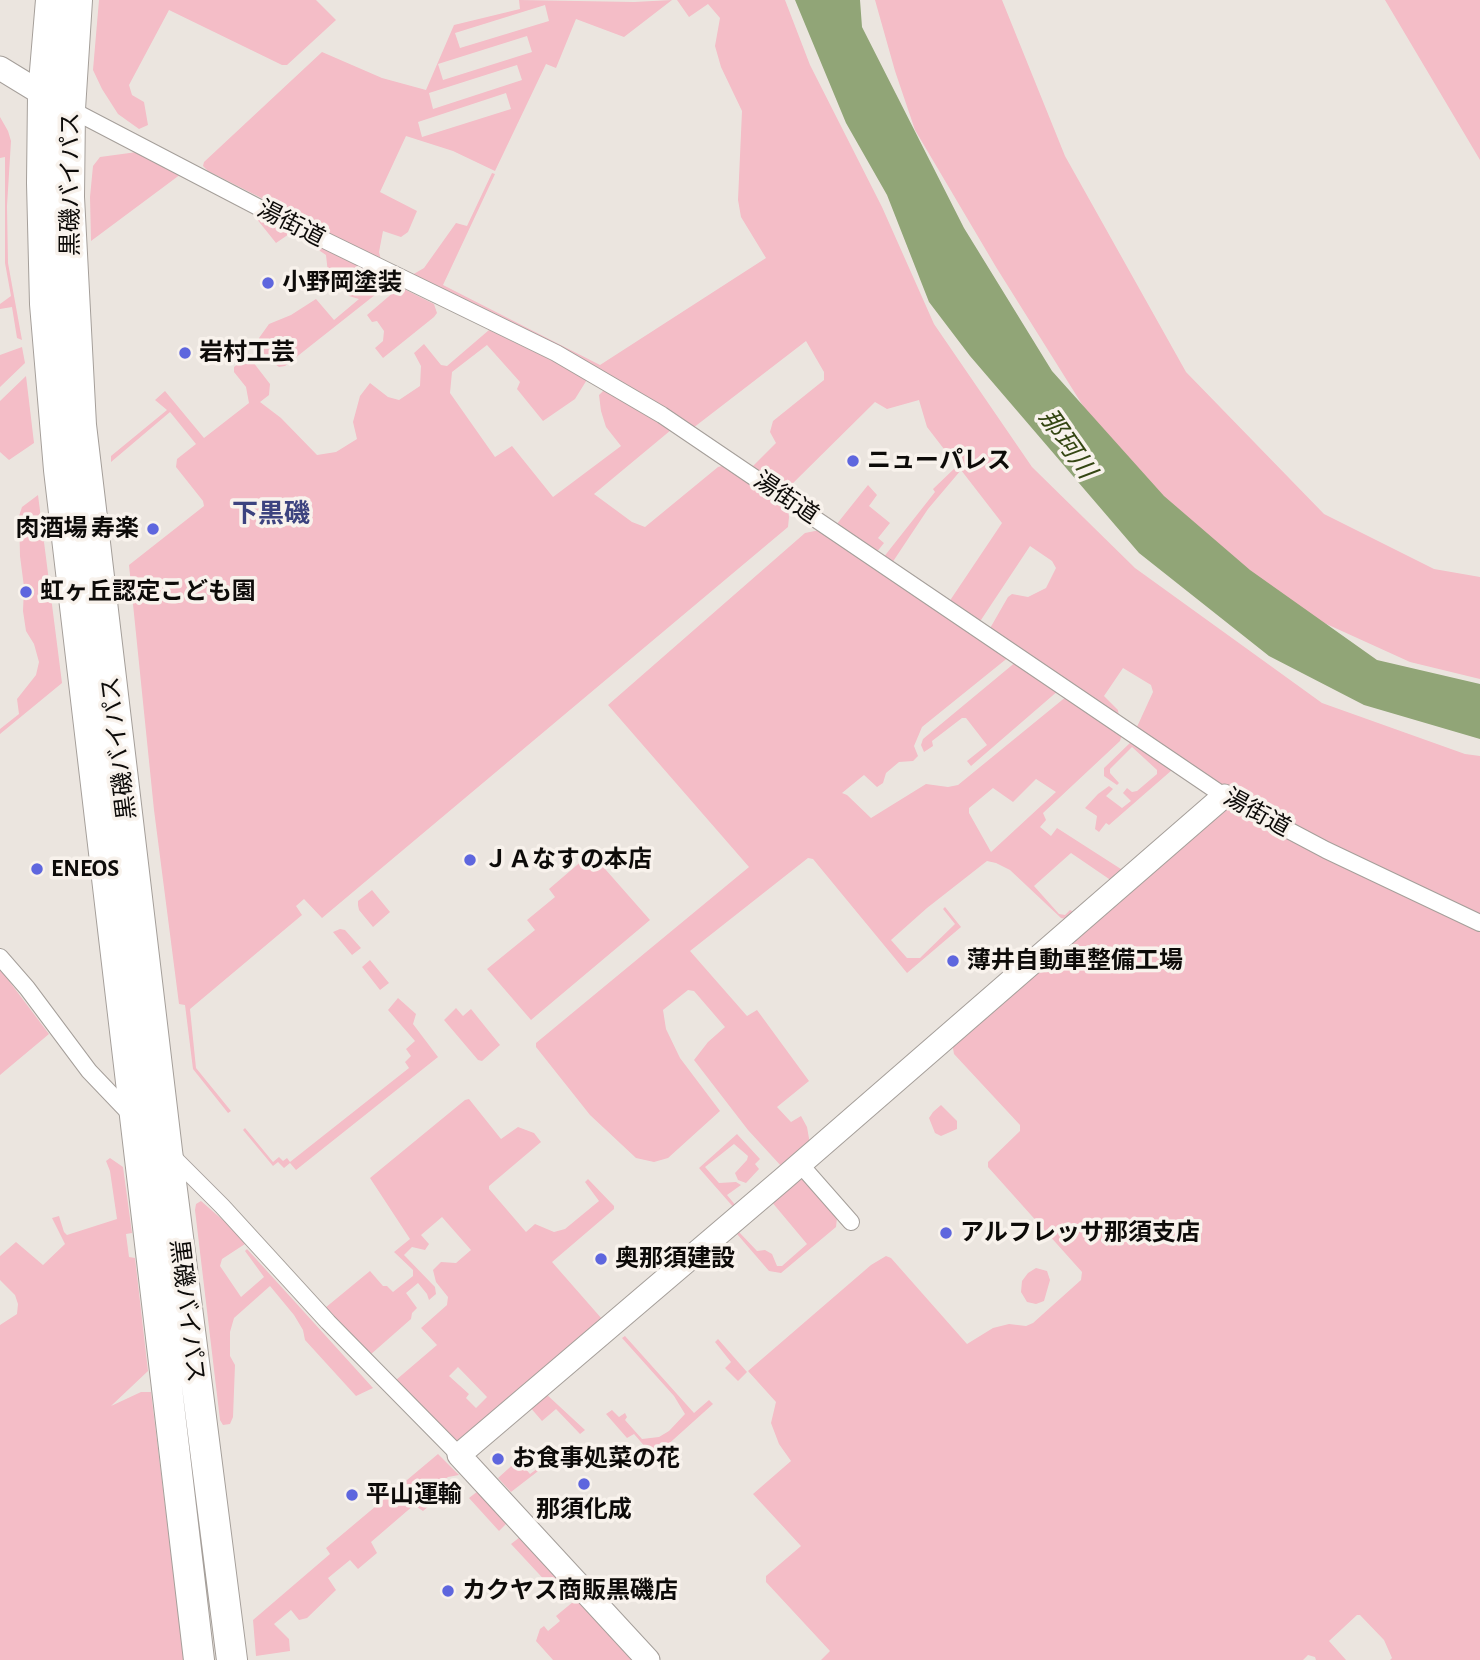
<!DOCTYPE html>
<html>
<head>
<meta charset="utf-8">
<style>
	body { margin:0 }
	canvas { display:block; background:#ebe5df }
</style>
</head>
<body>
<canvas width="1480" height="1660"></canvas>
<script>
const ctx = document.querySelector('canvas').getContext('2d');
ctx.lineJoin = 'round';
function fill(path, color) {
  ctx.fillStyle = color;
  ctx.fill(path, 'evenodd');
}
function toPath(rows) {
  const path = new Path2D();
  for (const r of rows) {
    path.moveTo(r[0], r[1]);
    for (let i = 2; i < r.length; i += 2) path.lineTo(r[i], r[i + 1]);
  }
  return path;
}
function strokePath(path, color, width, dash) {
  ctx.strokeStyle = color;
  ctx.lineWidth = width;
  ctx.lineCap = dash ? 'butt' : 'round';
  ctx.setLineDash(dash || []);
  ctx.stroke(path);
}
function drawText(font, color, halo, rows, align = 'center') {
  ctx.font = font + ' "Alegreya Sans","Noto Sans JP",sans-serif';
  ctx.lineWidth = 7;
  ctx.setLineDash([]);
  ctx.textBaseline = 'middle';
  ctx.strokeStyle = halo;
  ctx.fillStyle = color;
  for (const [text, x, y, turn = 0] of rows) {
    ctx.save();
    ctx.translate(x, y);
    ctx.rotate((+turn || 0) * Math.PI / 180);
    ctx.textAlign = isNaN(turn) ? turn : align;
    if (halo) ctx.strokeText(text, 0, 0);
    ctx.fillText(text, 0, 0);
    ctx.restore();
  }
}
fill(toPath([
	[99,0,316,0,336,20,287,65,282,65,169,10,129,85,132,95,144,102,148,125,139,129,118,114,102,89,93,70],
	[519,0,634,2,672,0,624,37,576,19,556,68,546,64,495,171,453,151,406,136,380,192,417,211,408,232,401,237,383,231,379,252,386,281,385,287,285,366,279,367,268,359,260,348,259,338,269,324,291,315,316,299,334,320,359,299,349,296,333,280,328,273,326,255,292,232,276,243,256,218,258,212,285,224,285,210,208,171,203,166,204,162,322,52,382,78,426,90,454,25,520,9],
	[545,5,549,21,460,48,455,33],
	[527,36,532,52,443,80,438,64],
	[517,65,522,80,433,109,429,93],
	[506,93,511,109,422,137,418,122],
	[677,0,785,0,810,65,882,207,934,324,1032,467,1135,568,1322,703,1465,754,1480,756,1480,1660,1390,1660,1392,1658,1384,1640,1360,1615,1357,1615,1329,1641,1346,1660,1316,1660,1315,1657,1308,1655,1303,1660,821,1660,830,1651,766,1582,766,1576,801,1546,753,1494,791,1461,779,1444,771,1423,776,1402,748,1371,871,1265,886,1256,891,1258,967,1344,993,1328,1009,1324,1026,1326,1033,1323,1081,1280,1082,1272,988,1167,988,1162,1020,1131,1020,1125,954,1054,952,1043,1232,793,1136,729,1153,692,1151,685,1123,668,1104,696,1118,710,1119,718,989,630,1008,597,1012,594,1028,597,1046,588,1056,568,1052,561,1030,546,979,623,949,602,1002,523,961,470,928,509,892,563,883,558,935,492,933,489,957,466,927,427,919,400,887,409,875,402,785,491,789,517,788,527,322,918,304,899,296,906,302,915,190,1009,196,1068,231,1111,228,1113,193,1069,185,1005,179,1004,154,810,129,565,204,506,203,501,176,467,177,459,196,444,170,412,111,462,111,456,167,410,155,400,165,391,204,438,249,403,246,387,234,372,234,367,245,359,253,362,270,384,269,395,260,402,281,418,317,455,336,452,357,439,353,422,360,396,370,383,388,397,399,400,420,386,421,366,414,353,424,344,441,365,447,366,489,330,588,378,575,399,543,421,517,389,520,382,487,345,452,372,450,393,495,457,512,446,553,497,621,446,606,427,601,411,599,395,604,390,640,408,671,430,594,494,632,522,645,527,718,467,726,465,743,476,776,443,770,432,773,421,824,380,824,372,806,341,693,428,412,275,424,268,456,223,467,226,492,173,495,174,443,285,600,365,766,258,741,217,738,200,742,111,721,67,715,46,720,18,708,4,689,17],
	[875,0,1002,0,1065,156,1186,372,1324,514,1434,569,1480,577,1480,679,1410,662,1289,607,1235,578,1105,441,996,267,915,130,895,71],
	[1385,0,1480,0,1480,160],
	[0,117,8,131,11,141,7,206,8,263,22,340,17,338,12,307,0,309,0,304,11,296,5,263,5,157,0,158],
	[137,152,181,174,91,241,90,197,93,166,100,157],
	[398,286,434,304,437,313,434,317,383,358,375,348,383,341,384,331,377,321,372,322,367,315,395,291],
	[22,347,25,363,0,387,0,355],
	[26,376,34,443,9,460,0,452,0,401],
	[868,485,877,495,869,506,890,523,878,538,884,543,876,553,836,525],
	[38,495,62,683,0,734,0,729,19,714,17,699,36,675,39,662,34,644,26,631,23,611,24,587,20,556,19,516,22,507],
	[820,530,1010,656,922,727,914,746,918,756,913,761,899,762,886,773,883,783,877,787,864,775,842,793,847,795,871,818,926,784,948,787,958,785,1067,696,1122,734,1120,741,1043,813,1046,820,1040,827,1051,836,1057,828,1124,871,1112,881,1071,853,1034,886,1059,914,1065,915,1070,910,1074,912,1066,919,1061,918,1010,870,996,863,987,861,927,908,891,940,907,958,920,958,955,924,943,909,945,907,961,927,907,973,813,859,808,858,690,951,747,1016,757,1010,809,1081,777,1107,791,1122,801,1116,807,1127,810,1144,782,1167,748,1130,694,1060,708,1042,725,1027,694,991,688,990,663,1010,666,1029,680,1058,720,1111,668,1158,654,1162,636,1158,590,1115,536,1047,536,1043,749,867,608,705,805,533],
	[1036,779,1056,792,991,852,969,813,969,808,993,788,1013,802],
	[1017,661,1059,690,971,766,967,761,987,745,966,718,962,718,932,741,933,746,924,752,921,745,923,739],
	[1132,741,1172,770,1109,825,1106,823,1099,832,1095,829,1097,816,1085,808,1098,794,1109,786,1113,789,1106,796,1122,808,1131,801,1123,793,1127,788,1132,792,1137,791,1157,774,1157,770,1132,747,1110,769,1110,773,1119,783,1117,785,1104,776,1104,768],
	[591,853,650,920,531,1020,487,969,535,930,527,920,555,897,549,889],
	[372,890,390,912,373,927,359,910,358,905,358,901],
	[340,929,345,930,361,948,352,955,333,932],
	[370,960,389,983,380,990,362,967],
	[0,969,49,1034,0,1075],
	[398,998,416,1014,413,1024,438,1057,296,1170,290,1163,284,1168,278,1162,273,1166,243,1130,245,1128,273,1162,279,1157,283,1161,287,1158,290,1162,409,1068,405,1062,411,1056,406,1049,415,1041,388,1010],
	[456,1008,463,1016,471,1009,500,1045,482,1061,478,1060,444,1020],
	[469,1099,501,1139,518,1127,534,1133,541,1142,489,1186,489,1189,526,1232,535,1224,554,1232,565,1229,599,1201,585,1182,588,1179,614,1206,614,1209,552,1262,602,1319,459,1443,396,1380,437,1345,421,1328,447,1305,448,1297,436,1282,433,1270,441,1262,456,1263,471,1250,442,1217,421,1235,429,1244,425,1250,412,1247,404,1255,435,1287,436,1294,429,1300,427,1294,418,1283,406,1293,417,1308,412,1313,411,1319,370,1355,325,1308,370,1271,383,1286,387,1286,393,1292,413,1276,413,1270,394,1252,410,1239,370,1178,465,1100],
	[458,1367,487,1397,476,1408,466,1398,469,1394,449,1376],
	[941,1105,957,1121,957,1129,941,1136,935,1133,929,1118,933,1112],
	[737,1134,760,1159,755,1164,759,1169,746,1183,738,1180,735,1173,747,1160,748,1156,734,1144,705,1167,719,1183,736,1182,741,1185,727,1195,737,1207,735,1209,699,1168],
	[110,1158,123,1167,132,1233,126,1234,129,1257,135,1258,148,1371,111,1406,141,1392,151,1392,184,1660,0,1660,0,1325,17,1314,18,1304,15,1295,0,1280,0,1256,16,1242,43,1265,65,1244,52,1218,59,1216,64,1232,67,1235,117,1219,110,1171,106,1161],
	[796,1179,804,1180,837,1218,836,1227,781,1273,769,1271,737,1234,739,1232,757,1251,765,1250,772,1254,777,1266,782,1266,807,1244,771,1201],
	[201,1201,240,1235,245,1244,222,1259,220,1266,241,1297,264,1277,245,1251,247,1249,373,1388,356,1396,305,1340,303,1330,294,1315,270,1286,234,1318,230,1332,230,1356,235,1365,233,1417,230,1424,223,1425,220,1420,195,1210,196,1204],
	[1036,1268,1047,1271,1050,1280,1044,1301,1036,1304,1027,1302,1021,1292,1022,1281,1028,1273],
	[625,1336,694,1413,709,1400,713,1404,654,1457,634,1434,627,1438,606,1414,612,1410,619,1417,625,1413,627,1417,625,1420,642,1439,659,1437,669,1431,685,1414,674,1396,622,1338],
	[718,1339,747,1372,738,1381,725,1368,731,1362,715,1342],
	[545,1393,585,1430,580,1434,556,1409,542,1421,529,1406],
	[438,1454,459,1475,448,1477,438,1485,442,1489,442,1495,423,1511,414,1505,371,1542,377,1553,358,1569,350,1560,328,1578,336,1590,307,1618,299,1620,291,1610,274,1624,289,1639,290,1651,256,1656,253,1620,330,1554,326,1548],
	[518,1460,530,1474,545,1463,546,1465,511,1492,498,1478],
	[478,1491,507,1523,499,1531,469,1498],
	[520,1537,561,1579,551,1587,511,1544],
	[579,1597,640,1660,553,1660,536,1641,540,1629,544,1626,548,1631,560,1621,556,1616]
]), '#f4bdc7');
fill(toPath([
	[795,0,860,0,862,27,964,228,1052,371,1164,496,1250,570,1377,660,1480,684,1480,739,1364,705,1269,656,1139,553,970,356,929,302,887,195,846,123]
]), '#91a577');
const street = toPath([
	[70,109,277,217,556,353,662,415,1224,796,1326,850,1480,923],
	[0,957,27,988,89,1071,132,1116],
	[170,1154,222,1206,328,1322,459,1455],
	[800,1164,851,1222]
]);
const secondary = toPath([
	[0,68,54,101],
	[648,1660,459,1455,783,1179,1224,796]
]);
const highway = toPath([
	[51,0,43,95,42,183,45,304,59,470,199,1660],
	[77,0,70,109,69,197,81,425,167,1151,232,1660]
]);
strokePath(street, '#a59f9a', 18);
strokePath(secondary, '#a59f9a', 25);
strokePath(highway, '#a59f9a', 32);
strokePath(street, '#fff', 16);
strokePath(secondary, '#fff', 23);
strokePath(highway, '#fff', 30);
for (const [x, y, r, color] of [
	[268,283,7,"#5e66de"],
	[185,353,7,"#5e66de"],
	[853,461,7,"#5e66de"],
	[153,529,7,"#5e66de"],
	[26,592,7,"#5e66de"],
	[470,860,7,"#5e66de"],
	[37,869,7,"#5e66de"],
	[953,961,7,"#5e66de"],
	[946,1233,7,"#5e66de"],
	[601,1259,7,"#5e66de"],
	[498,1459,7,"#5e66de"],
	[584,1484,7,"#5e66de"],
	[352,1495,7,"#5e66de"],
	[448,1591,7,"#5e66de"]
]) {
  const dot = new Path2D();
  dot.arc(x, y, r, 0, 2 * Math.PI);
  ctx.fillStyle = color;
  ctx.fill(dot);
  strokePath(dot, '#f8f2ec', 2.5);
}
drawText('24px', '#0d0b09', '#f8f2ec', [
	["黒磯バイパス",71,184,-90],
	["湯街道",291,224,27],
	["湯街道",786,498,34],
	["黒磯バイパス",119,748,-97],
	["湯街道",1257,813,29],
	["黒磯バイパス",187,1311,83]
]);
drawText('bold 24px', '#0d0b09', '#f8f2ec', [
	["小野岡塗装",282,283],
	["岩村工芸",199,353],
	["ニューパレス",867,461],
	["肉酒場 寿楽",139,529,"right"],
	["虹ヶ丘認定こども園",40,592],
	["ＪＡなすの本店",484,860],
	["ENEOS",51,869],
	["薄井自動車整備工場",967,961],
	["アルフレッサ那須支店",960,1233],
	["奥那須建設",615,1259],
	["お食事処菜の花",512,1459],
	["平山運輸",366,1495],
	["那須化成",584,1510,"center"],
	["カクヤス商販黒磯店",462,1591]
], 'left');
drawText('italic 26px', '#344613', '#f8f2ec', [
	["那珂川",1067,444,55]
]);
drawText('bold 26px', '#3c437f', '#f8f2ec', [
	["下黒磯",271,514]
]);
</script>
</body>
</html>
